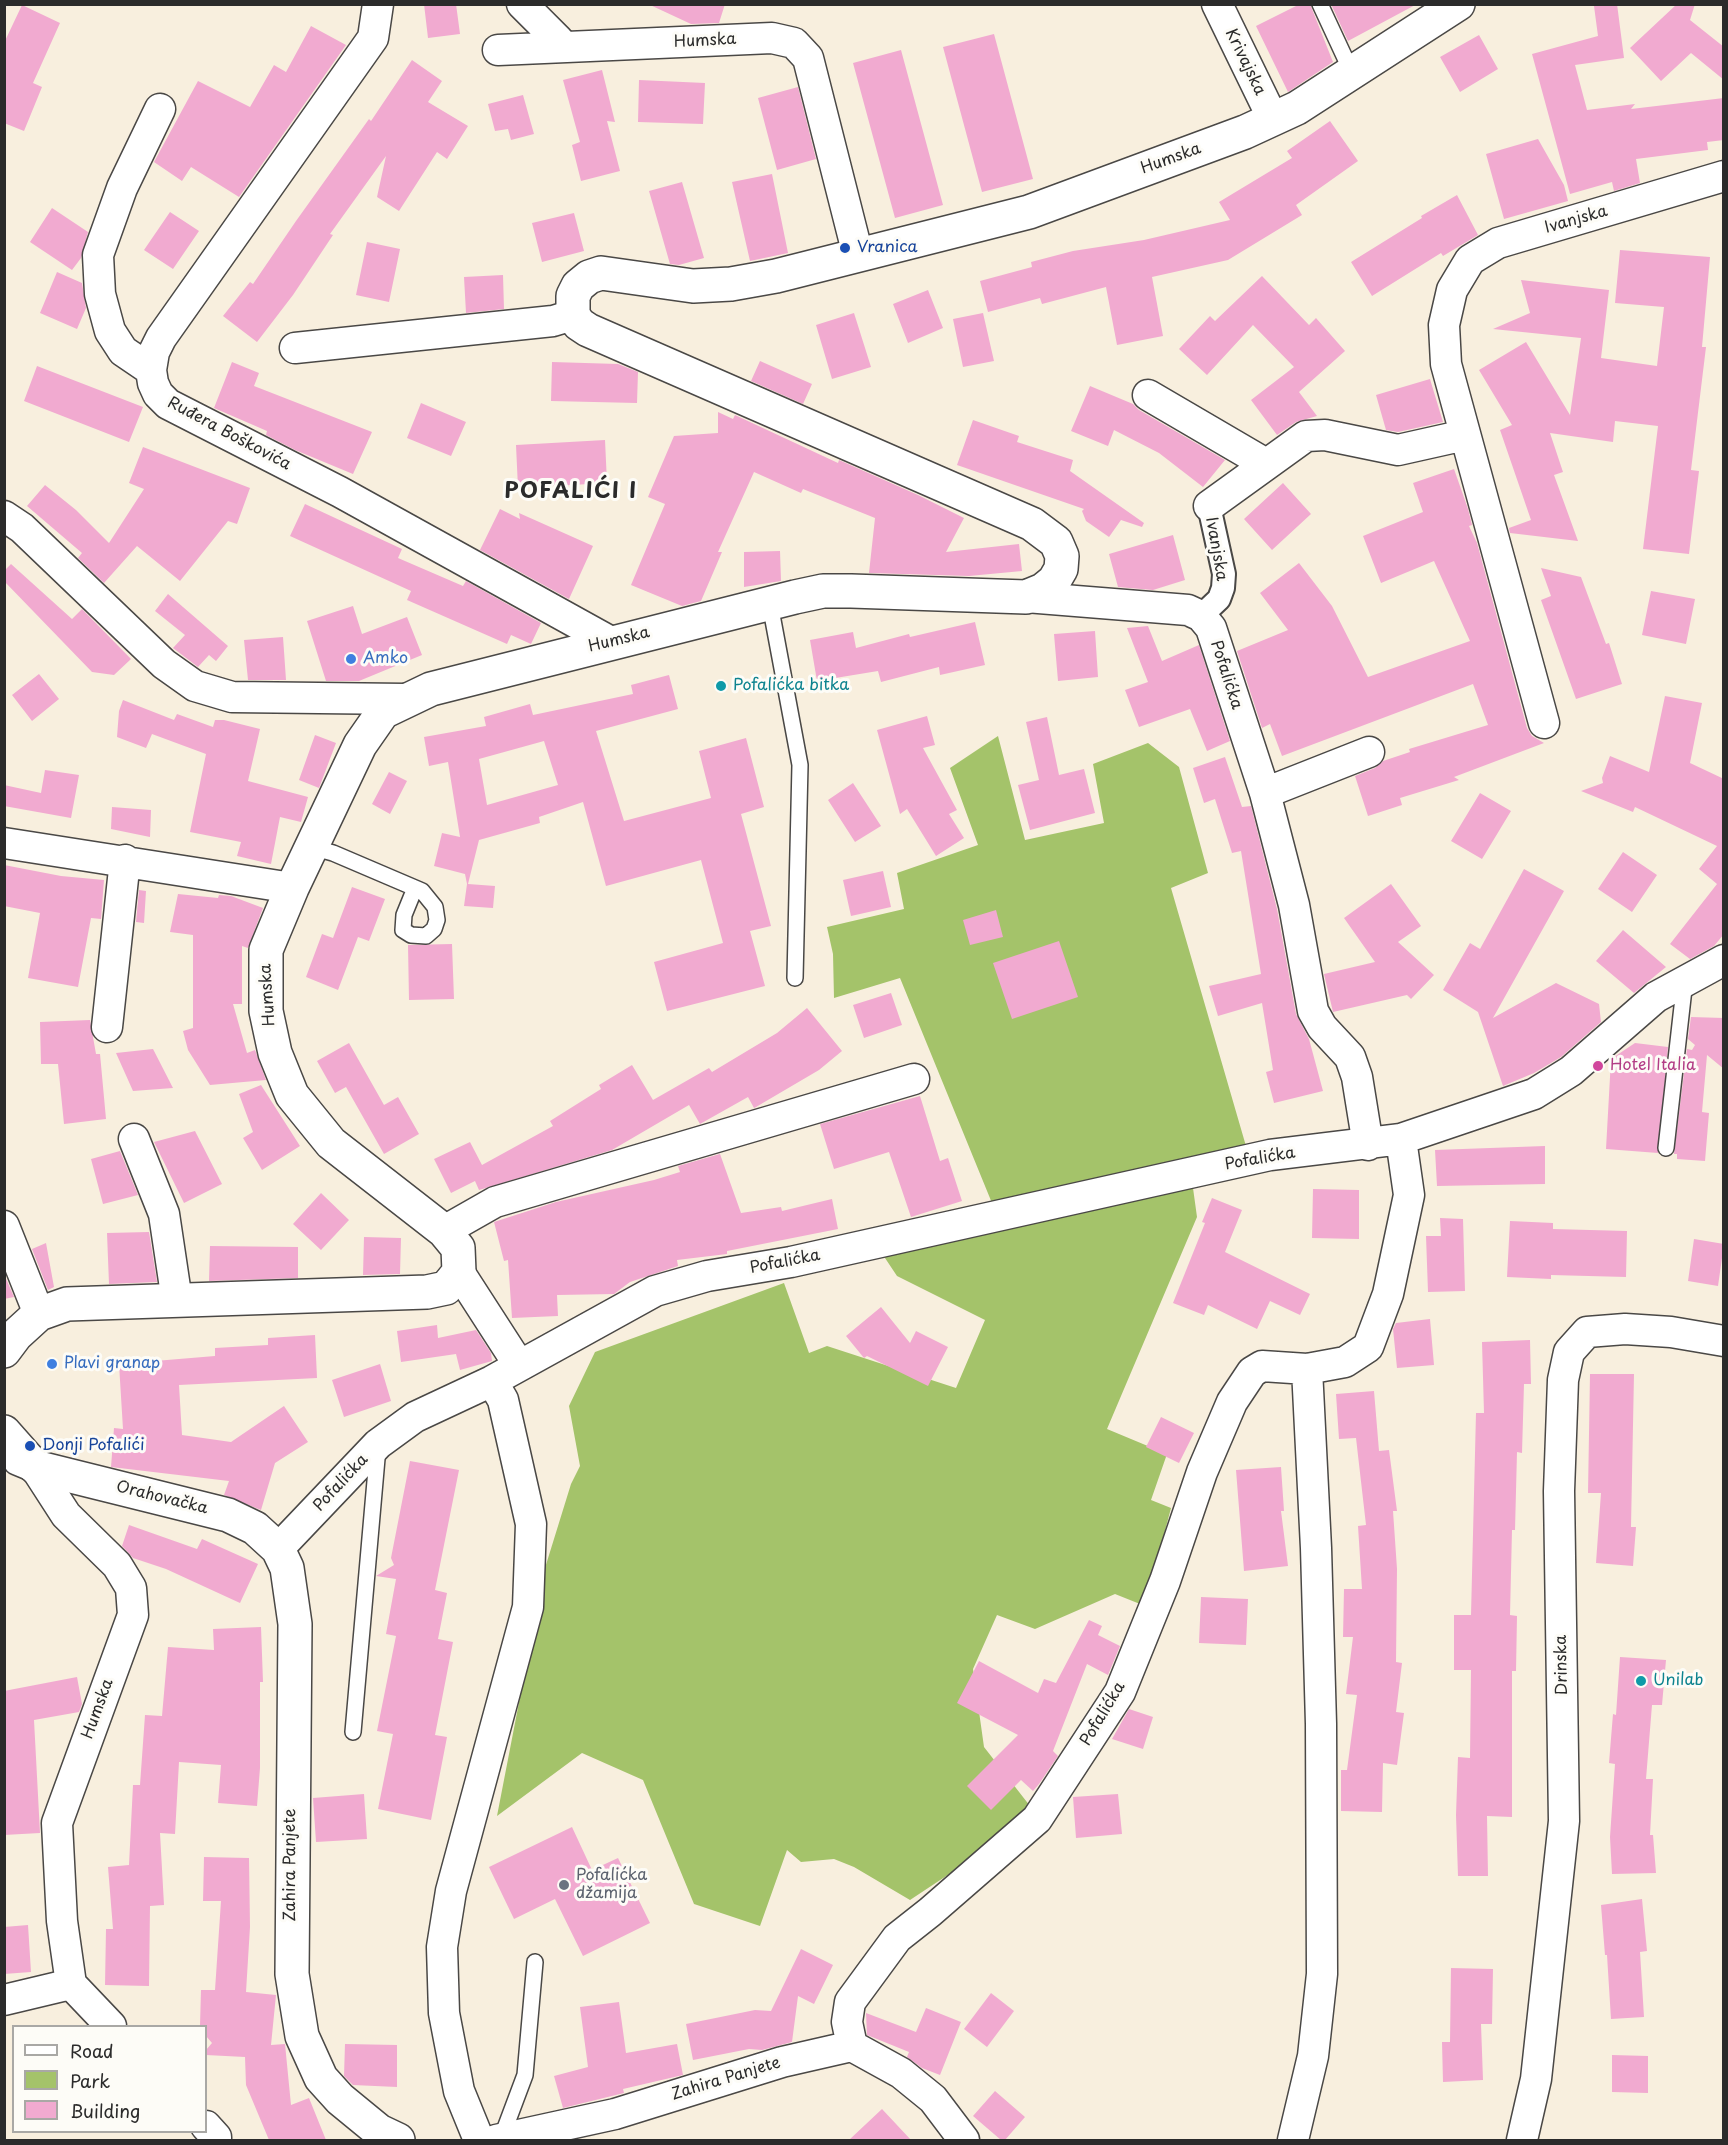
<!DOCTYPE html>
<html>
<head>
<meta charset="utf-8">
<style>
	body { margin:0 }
	#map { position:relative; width:1728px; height:2145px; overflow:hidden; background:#f8efde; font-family:"Playpen Sans",sans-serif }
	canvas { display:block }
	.frame { position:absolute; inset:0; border:6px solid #2b2b2b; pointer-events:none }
	.legend { position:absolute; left:12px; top:2025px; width:195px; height:108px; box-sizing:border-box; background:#fdfcf7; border:2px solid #a9a8a5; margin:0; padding:8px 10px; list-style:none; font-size:18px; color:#2b2b2b }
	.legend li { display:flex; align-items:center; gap:12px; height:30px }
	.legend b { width:30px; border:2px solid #a9a8a5 }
</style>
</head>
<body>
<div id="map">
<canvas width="1728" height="2145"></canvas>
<div class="frame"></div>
<ul class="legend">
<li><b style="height:8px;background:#fff"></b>Road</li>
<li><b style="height:16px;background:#a4c36a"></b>Park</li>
<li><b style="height:16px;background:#f1aad0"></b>Building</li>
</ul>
</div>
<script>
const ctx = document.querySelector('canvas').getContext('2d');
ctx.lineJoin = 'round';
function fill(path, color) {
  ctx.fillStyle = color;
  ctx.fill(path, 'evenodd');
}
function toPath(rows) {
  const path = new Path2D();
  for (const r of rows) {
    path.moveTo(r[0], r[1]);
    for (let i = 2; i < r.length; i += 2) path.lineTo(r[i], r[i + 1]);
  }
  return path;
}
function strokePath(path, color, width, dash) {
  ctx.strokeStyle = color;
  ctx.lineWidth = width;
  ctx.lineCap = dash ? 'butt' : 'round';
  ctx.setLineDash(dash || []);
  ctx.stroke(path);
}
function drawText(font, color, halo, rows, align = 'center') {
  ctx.font = font + ' "Playpen Sans",sans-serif';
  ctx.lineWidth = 6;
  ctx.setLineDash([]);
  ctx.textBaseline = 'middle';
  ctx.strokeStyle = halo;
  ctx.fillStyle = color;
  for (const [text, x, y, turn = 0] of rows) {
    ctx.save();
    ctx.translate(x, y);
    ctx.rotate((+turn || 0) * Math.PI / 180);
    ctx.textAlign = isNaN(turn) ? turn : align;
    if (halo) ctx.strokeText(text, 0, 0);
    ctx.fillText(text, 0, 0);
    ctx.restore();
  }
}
fill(toPath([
	[998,736,1025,840,1104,823,1093,764,1148,743,1179,767,1208,873,1171,888,1248,1153,994,1208,900,978,834,998,833,954,827,927,904,909,897,873,978,845,950,768],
	[1193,1188,1197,1217,1107,1429,1167,1454,1151,1500,1171,1508,1145,1606,1115,1594,1035,1629,997,1615,973,1669,984,1747,1030,1806,984,1851,910,1900,854,1867,834,1859,801,1862,787,1850,760,1926,694,1904,643,1780,582,1753,497,1816,545,1568,571,1484,580,1466,569,1406,595,1352,784,1283,809,1353,827,1346,956,1388,985,1320,897,1276,881,1252]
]), '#a4c36a');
fill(toPath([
	[424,4,456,4,460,34,428,38],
	[648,4,725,4,719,23,691,24],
	[1300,4,1310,4,1333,62,1288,92,1256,26],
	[1331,4,1417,4,1348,41],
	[1617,4,1624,58,1575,65,1587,110,1635,104,1631,109,1724,98,1724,140,1707,142,1708,150,1636,159,1640,183,1614,191,1612,182,1570,194,1532,54,1598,36,1594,6],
	[1677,4,1695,4,1690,20,1724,47,1724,80,1691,53,1661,81,1630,48],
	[22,5,60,23,33,83,42,87,24,131,4,123,4,43],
	[311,26,346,45,239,197,191,167,182,181,154,162,198,81,250,107,274,65,286,72],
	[994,34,1033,179,982,192,943,47],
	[1479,35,1498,69,1460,92,1440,57],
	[901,50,943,205,895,218,853,63],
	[412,60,442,81,428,102,468,126,447,159,437,152,399,211,377,197,386,156,330,234,333,235,293,295,257,342,223,316,250,282,253,284,296,221,369,119,371,121],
	[602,70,615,122,607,121,620,171,581,181,572,145,580,142,563,80],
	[639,80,705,83,703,124,638,122],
	[798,87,816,159,777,170,758,98],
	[523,95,534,134,511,140,508,129,495,131,488,104],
	[1330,121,1358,161,1296,205,1302,215,1228,260,1152,277,1163,336,1117,345,1106,287,1042,304,1040,298,988,312,980,281,1032,267,1031,262,1073,251,1144,240,1230,220,1219,202,1292,158,1287,151],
	[1538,139,1564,185,1568,201,1504,219,1486,154],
	[772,174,788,253,750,261,732,182],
	[682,182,704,258,679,265,670,264,649,191],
	[1457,195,1478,235,1443,256,1441,253,1372,296,1351,262,1422,218,1421,216],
	[52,208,88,232,81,258,72,270,30,242],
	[170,212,199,231,173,269,144,250],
	[574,213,584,251,542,262,532,223],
	[367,242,400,249,389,302,356,295],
	[1620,250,1710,257,1702,347,1706,347,1691,470,1699,471,1689,554,1643,549,1658,426,1615,421,1613,442,1550,433,1563,472,1554,475,1578,541,1510,533,1509,528,1531,520,1500,430,1512,425,1479,370,1526,342,1570,415,1581,338,1493,329,1530,313,1521,280,1609,290,1601,358,1657,366,1664,307,1615,303],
	[57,272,82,283,86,308,77,329,40,313],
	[503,275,504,309,466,313,464,277],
	[1262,276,1309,325,1316,318,1345,351,1299,392,1317,416,1296,422,1277,435,1251,400,1294,367,1253,325,1207,375,1179,349,1210,316,1215,321],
	[928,290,943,328,908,343,893,304],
	[854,313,871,367,832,379,816,325],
	[983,313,994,361,963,367,953,319],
	[760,361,812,384,803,404,751,381],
	[232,362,259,373,254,386,372,432,353,474,295,450,266,435,267,431,214,408],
	[552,362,618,364,638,372,637,403,551,401],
	[37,366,143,407,129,442,24,401],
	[1430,379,1443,422,1398,432,1386,430,1376,395],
	[1090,386,1133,404,1139,410,1225,460,1203,487,1159,453,1114,430,1108,446,1071,431],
	[421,403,466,422,451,456,407,438],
	[718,412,733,419,735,415,838,463,839,460,918,495,964,518,946,552,1019,544,1022,571,969,576,869,573,875,518,803,489,801,493,754,472,718,552,722,552,701,601,682,606,631,585,665,504,648,497,674,436,718,433],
	[973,420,1019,436,1017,442,1073,460,1070,471,1144,523,1142,527,1121,520,1109,537,1086,521,1082,511,1084,509,957,465],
	[605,440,607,483,518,488,516,445],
	[143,447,250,488,237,524,228,521,180,581,137,546,104,583,78,558,82,553,27,506,45,485,76,510,109,543,144,489,129,483],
	[1454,469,1468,509,1472,525,1469,526,1477,543,1527,728,1532,736,1544,743,1454,777,1459,780,1400,798,1402,805,1368,816,1355,776,1375,768,1383,761,1410,752,1409,749,1488,725,1473,684,1282,756,1270,724,1262,728,1237,651,1288,630,1260,593,1299,563,1332,606,1368,677,1470,641,1434,561,1381,583,1363,536,1423,512,1413,483],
	[1283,483,1311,514,1272,550,1244,519],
	[305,504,402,549,398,558,463,586,466,581,541,623,531,644,511,635,507,644,407,600,411,591,290,536],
	[500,509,520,519,519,513,593,546,569,599,480,550],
	[1173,535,1185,580,1153,590,1118,587,1109,554],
	[780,551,781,581,744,587,744,552],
	[11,564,72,619,82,609,131,659,114,675,92,672,4,581,4,571],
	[1541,568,1581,577,1606,644,1609,643,1622,684,1576,699,1541,600,1551,596],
	[1651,591,1695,599,1686,644,1642,635],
	[168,594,228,646,216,661,209,655,198,667,173,648,185,635,155,611],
	[353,606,362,634,407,617,422,655,359,681,326,681,307,621],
	[975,622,985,665,940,675,939,667,881,682,878,671,817,681,810,640,853,632,856,648,909,634,910,637],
	[1148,626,1162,661,1199,645,1230,741,1207,751,1190,709,1139,727,1125,690,1148,682,1127,628],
	[1095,631,1098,677,1058,681,1054,634],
	[283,637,286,680,248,680,244,640],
	[39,674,59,699,32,721,12,695],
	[669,675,678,709,596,731,624,821,711,798,699,751,746,738,764,807,741,814,771,926,750,931,765,986,667,1011,654,962,723,943,701,860,606,886,583,802,539,817,540,823,479,840,468,884,495,886,493,908,464,906,467,884,465,874,434,866,442,833,460,837,448,762,429,766,424,737,486,726,484,717,530,704,533,715,633,694,631,685],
	[544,741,558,785,487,805,479,759],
	[1665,696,1702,703,1690,763,1724,779,1724,934,1714,946,1690,959,1670,944,1717,884,1699,869,1717,846,1635,807,1633,812,1581,791,1603,783,1602,778,1610,756,1649,772],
	[123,700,174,720,177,714,213,727,215,720,224,720,260,729,248,781,308,797,301,822,280,817,271,864,237,856,241,842,190,832,206,754,152,734,146,748,117,737,119,711],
	[927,716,935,745,923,748,957,810,949,814,964,838,936,856,907,809,900,814,877,730],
	[1047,717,1059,775,1084,769,1095,813,1030,830,1018,785,1039,780,1026,722],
	[315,735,336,743,319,788,299,780],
	[1225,757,1242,807,1251,806,1277,909,1296,1014,1309,1039,1323,1091,1274,1103,1266,1072,1273,1070,1262,1003,1218,1016,1209,986,1261,974,1241,851,1232,853,1215,799,1204,803,1193,768],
	[45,770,79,775,71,818,4,806,4,785,41,793],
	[389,772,407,781,390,814,372,804],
	[853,783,881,826,855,842,828,800],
	[1480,793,1511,811,1482,859,1451,841],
	[112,807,151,810,150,837,111,829],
	[1623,852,1657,875,1632,912,1598,889],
	[4,865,61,876,104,880,101,919,91,918,78,987,28,978,40,913,4,906],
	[1524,869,1564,891,1493,1018,1556,983,1599,1004,1601,1022,1561,1057,1534,1073,1503,1086,1478,1012,1443,990,1470,943,1480,949],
	[883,871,891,907,851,916,843,880],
	[1391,884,1421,926,1398,942,1434,975,1411,999,1407,995,1333,1012,1324,974,1375,962,1344,918],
	[352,887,385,899,369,941,358,937,338,990,306,977,322,934,333,938],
	[139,890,146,891,144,923,136,922],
	[178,894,218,898,219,895,231,896,263,908,248,948,242,946,242,1004,233,1004,247,1053,255,1050,266,1080,210,1085,188,1050,183,1031,193,1028,193,935,170,932],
	[996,910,1003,937,970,945,963,920],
	[1623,930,1666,967,1634,993,1596,961],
	[1059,941,1078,997,1012,1019,993,963],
	[452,944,454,999,409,1000,408,945],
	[891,993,902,1025,864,1038,853,1005],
	[807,1008,842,1051,819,1070,756,1107,754,1108,748,1097,700,1124,689,1105,612,1150,479,1190,475,1181,451,1193,434,1159,470,1142,482,1165,553,1126,550,1121,601,1089,599,1085,632,1065,653,1100,709,1068,712,1072,777,1033],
	[1691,1017,1724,1018,1724,1069,1707,1055,1702,1112,1709,1113,1705,1161,1677,1159,1677,1154,1674,1154,1687,1049,1692,1050,1695,1045,1688,1039],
	[90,1020,96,1054,100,1054,106,1119,64,1124,58,1064,41,1064,40,1022],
	[349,1043,384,1105,398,1097,419,1134,384,1154,346,1087,335,1093,317,1061],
	[1635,1043,1668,1047,1658,1153,1606,1149,1611,1059],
	[153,1049,173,1088,133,1091,116,1053],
	[261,1085,300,1146,262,1170,243,1138,253,1132,239,1094],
	[920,1096,940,1161,948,1158,962,1201,911,1217,889,1152,834,1169,820,1124],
	[195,1131,222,1184,184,1203,154,1142],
	[1545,1146,1545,1184,1437,1186,1435,1150],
	[120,1151,138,1195,103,1204,91,1159],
	[720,1154,741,1213,781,1207,782,1211,832,1199,838,1229,727,1251,727,1254,677,1260,678,1266,630,1282,614,1294,557,1295,558,1316,512,1318,508,1260,504,1261,494,1222,556,1202,654,1180,680,1172,678,1166],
	[1313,1189,1359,1190,1359,1239,1312,1238],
	[321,1193,349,1220,321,1250,293,1224],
	[1212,1198,1242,1210,1225,1252,1310,1294,1300,1315,1270,1301,1257,1329,1208,1305,1204,1315,1173,1303,1205,1223,1202,1222],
	[1440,1218,1463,1219,1465,1291,1428,1292,1426,1236,1441,1236],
	[1510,1221,1553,1223,1553,1229,1627,1231,1626,1277,1551,1275,1551,1279,1507,1277],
	[149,1232,157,1282,109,1284,107,1233],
	[364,1237,401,1238,400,1274,363,1275],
	[1694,1239,1724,1244,1718,1286,1688,1281],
	[46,1243,54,1287,48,1290,32,1249],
	[210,1246,298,1247,298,1278,209,1281],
	[4,1274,14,1297,4,1299],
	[881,1307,910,1343,916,1331,948,1347,928,1386,867,1356,864,1358,846,1336],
	[1430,1319,1434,1365,1397,1368,1393,1329,1396,1323],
	[437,1325,438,1338,476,1330,491,1353,492,1361,460,1370,456,1354,401,1362,397,1331],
	[315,1335,317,1378,179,1385,182,1435,231,1442,284,1406,308,1442,275,1463,261,1510,224,1495,229,1481,111,1467,114,1428,123,1429,119,1364,215,1356,215,1348,268,1345,268,1338],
	[1530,1340,1531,1384,1524,1384,1522,1453,1517,1452,1515,1530,1512,1530,1510,1615,1517,1616,1516,1671,1512,1671,1512,1817,1487,1816,1488,1876,1458,1876,1456,1815,1458,1757,1470,1758,1471,1670,1454,1670,1454,1615,1471,1615,1476,1413,1484,1413,1482,1342],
	[380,1364,391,1401,344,1417,332,1380],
	[1590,1374,1634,1374,1631,1527,1636,1527,1633,1566,1596,1563,1601,1493,1588,1493],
	[1374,1391,1379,1451,1389,1450,1397,1511,1393,1511,1397,1569,1396,1662,1402,1663,1396,1712,1404,1713,1397,1765,1383,1763,1382,1812,1341,1811,1341,1770,1347,1770,1357,1695,1346,1694,1353,1637,1343,1637,1344,1589,1362,1589,1358,1526,1366,1525,1356,1438,1339,1439,1336,1394],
	[1161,1417,1194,1433,1179,1463,1146,1447],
	[410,1461,459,1470,435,1590,447,1593,438,1639,453,1642,435,1735,447,1737,431,1820,378,1809,393,1734,377,1731,396,1636,386,1634,396,1579,376,1576,394,1565,391,1558],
	[1281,1467,1284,1511,1281,1511,1288,1566,1244,1571,1236,1470],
	[129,1525,197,1549,202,1539,258,1564,240,1603,166,1569,133,1558,122,1546],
	[1201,1597,1248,1599,1246,1645,1199,1643],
	[1089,1620,1102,1626,1098,1635,1120,1646,1108,1675,1087,1664,1053,1751,1058,1756,1039,1784,1033,1791,1021,1780,991,1810,967,1786,1018,1735,957,1703,979,1661,1038,1693,1044,1679,1056,1683],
	[261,1627,263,1682,260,1682,260,1768,257,1806,218,1803,221,1765,179,1762,175,1834,160,1833,164,1905,150,1906,149,1986,105,1985,106,1929,113,1929,108,1867,129,1865,133,1785,140,1785,145,1715,162,1716,168,1647,214,1650,213,1629],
	[1620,1657,1666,1660,1662,1705,1652,1705,1646,1779,1653,1779,1650,1835,1653,1835,1656,1873,1612,1874,1610,1837,1615,1764,1609,1763,1613,1714,1616,1715],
	[77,1677,82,1704,79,1712,34,1720,40,1833,4,1835,4,1691],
	[1129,1709,1153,1717,1143,1749,1112,1739],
	[364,1794,367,1839,316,1842,313,1798],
	[1118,1794,1122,1834,1076,1838,1073,1797],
	[572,1827,592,1870,618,1858,650,1923,583,1956,555,1899,514,1919,489,1867],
	[204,1857,249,1858,250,1927,246,1992,276,1995,271,2045,285,2044,291,2105,309,2098,326,2140,269,2140,246,2085,245,2057,206,2055,206,2050,212,2043,206,2036,206,2026,200,2026,201,1990,215,1990,221,1901,203,1901],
	[1642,1899,1647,1951,1640,1952,1644,2017,1611,2019,1607,1955,1605,1955,1601,1905],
	[28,1925,31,1972,4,1974,4,1927],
	[801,1949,833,1965,814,2004,798,1996,792,2042,762,2050,749,2049,693,2060,686,2024,755,2010,771,2011],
	[1451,1968,1493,1969,1492,2024,1481,2024,1483,2080,1443,2082,1442,2042,1450,2042],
	[991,1993,1014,2011,987,2047,964,2029],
	[619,2002,626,2053,677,2044,683,2075,623,2089,624,2093,563,2108,554,2076,588,2067,580,2007],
	[926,2008,961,2022,940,2075,922,2068,907,2057,909,2052,867,2035,866,2013,916,2032],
	[345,2044,397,2045,397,2087,353,2085,344,2076],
	[1612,2055,1648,2056,1648,2093,1612,2092],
	[995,2091,1025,2117,1005,2140,1001,2140,973,2116],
	[882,2109,911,2140,849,2140]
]), '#f1aad0');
const service = toPath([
	[1320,4,1352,73],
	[770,604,800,765,795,978],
	[311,847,333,853,415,888,422,891,435,907,437,920,434,929,426,936,411,935,403,930,404,915,415,888],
	[1666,1148,1685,980],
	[353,1732,378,1447],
	[501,2139,525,2075,535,1962]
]);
const pedestrian = toPath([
	[1201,616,1219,599,1223,588,1224,574,1209,506]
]);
const minor = toPath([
	[378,4,373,38,161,338,154,352,151,370,153,383,158,394,168,404,340,492,611,642],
	[522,4,558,40,561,47],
	[1217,4,1273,119],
	[498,50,772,38,794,43,808,58,858,255],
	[295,348,553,321,573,315],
	[151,370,123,351,110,331,100,294,98,255,122,188,160,109],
	[1148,395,1266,464],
	[1209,506,1306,436,1325,435,1398,450,1465,435],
	[4,516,22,528,164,664,195,686,232,697,406,699],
	[1026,597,1188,610,1201,616,1211,628,1265,793,1294,905,1313,1011,1322,1027,1350,1057,1357,1077,1368,1145],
	[1544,723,1446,364,1444,325,1452,290,1470,260,1498,243,1724,176],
	[1265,793,1369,752],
	[4,843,292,888],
	[107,1027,125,860],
	[134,1139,164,1214,177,1301],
	[4,1226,39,1314],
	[444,1231,495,1202,914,1079],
	[459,1272,519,1365],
	[18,1460,35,1467,66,1515,117,1565,131,1588,133,1615,57,1823,62,1921,71,1984,111,2026],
	[278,1549,378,1444,415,1417,492,1381,655,1291,707,1276,791,1262,1270,1155,1401,1139,1534,1094,1571,1071,1656,997,1724,960],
	[4,2000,71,1984],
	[852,2046,847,2022,850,2002,897,1938,930,1912,1037,1819,1120,1692,1165,1581,1202,1472,1232,1402,1252,1372,1262,1366,1307,1369,1345,1362,1368,1347,1388,1294,1409,1195,1401,1139],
	[852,2046,901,2073,933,2099,964,2140],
	[206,2126,216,2137,216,2140],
	[479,2140,459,2091,444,2013,442,1947,451,1891,528,1607,531,1524,503,1400,492,1381],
	[496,2140,615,2114,782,2062,852,2046],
	[1293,2140,1313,2056,1322,1974,1321,1724,1316,1548,1307,1369],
	[1522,2140,1536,2079,1564,1821,1559,1491,1563,1380,1569,1352,1587,1332,1625,1329,1671,1332,1724,1341]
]);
const tertiary = toPath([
	[4,1351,16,1335,39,1314,67,1304,427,1292,446,1288,459,1272,458,1248,444,1231,331,1143,292,1095,275,1053,266,1011,266,950,292,888,360,745,383,712,431,689,795,597,823,591,851,591,1026,597,1043,590,1054,581,1061,569,1062,556,1056,542,1032,524,588,330,579,324,573,315,573,296,578,286,589,277,601,273,693,286,731,284,776,276,1029,212,1245,132,1297,108,1458,4],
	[4,1432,35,1467,228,1515,255,1528,278,1549,287,1568,295,1624,292,1974,302,2036,321,2078,340,2099,379,2131,398,2140]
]);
strokePath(service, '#4a4846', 18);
strokePath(pedestrian, '#4a4846', 26);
strokePath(minor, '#4a4846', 33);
strokePath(tertiary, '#4a4846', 36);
strokePath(service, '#fff', 15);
strokePath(pedestrian, '#fff', 22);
strokePath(minor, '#fff', 30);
strokePath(tertiary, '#fff', 33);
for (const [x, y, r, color] of [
	[845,248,6,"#1a4fb4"],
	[351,659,6,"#3f7fe0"],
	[721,686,6,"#0f9aa8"],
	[1598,1066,6,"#d1479c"],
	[52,1364,6,"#3f7fe0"],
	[30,1446,6,"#1a4fb4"],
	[1641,1681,6,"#0f9aa8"],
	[564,1885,6,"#6b7280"]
]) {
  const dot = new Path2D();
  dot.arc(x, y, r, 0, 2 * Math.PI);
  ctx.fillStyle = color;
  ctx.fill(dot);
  strokePath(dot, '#fdfcf7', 2);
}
drawText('16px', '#2b2b2b', '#fdfcf7', [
	["Humska",705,41,-3],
	["Krivajska",1245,62,64],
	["Humska",1171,159,-20],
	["Ivanjska",1576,220,-16],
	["Ruđera Boškovića",229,434,28],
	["Ivanjska",1216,549,80],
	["Humska",619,640,-14],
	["Pofalićka",1226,675,72],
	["Humska",268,995,-94],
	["Pofalićka",1260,1159,-10],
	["Pofalićka",785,1262,-11],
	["Pofalićka",341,1483,-47],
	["Orahovačka",162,1498,14],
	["Drinska",1562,1665,-91],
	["Humska",98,1709,-70],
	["Pofalićka",1103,1714,-59],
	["Zahira Panjete",291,1865,-90],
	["Zahira Panjete",726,2079,-17]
]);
drawText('16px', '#164399', '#fdfcf7', [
	["Vranica",857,248],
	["Donji Pofalići",42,1446]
], 'left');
drawText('16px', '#366cbe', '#fdfcf7', [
	["Amko",363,659],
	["Plavi granap",64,1364]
], 'left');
drawText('16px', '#0d838f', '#fdfcf7', [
	["Pofalićka bitka",733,686],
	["Unilab",1653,1681]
], 'left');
drawText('16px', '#b23c85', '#fdfcf7', [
	["Hotel Italia",1610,1066]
], 'left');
drawText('16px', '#5b616d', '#fdfcf7', [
	["Pofalićka",576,1876],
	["džamija",576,1894]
], 'left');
ctx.letterSpacing = '1.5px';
drawText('bold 22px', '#2b2b2b', '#fdfcf7', [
	["POFALIĆI I",571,492]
]);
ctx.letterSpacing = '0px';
</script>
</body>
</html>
